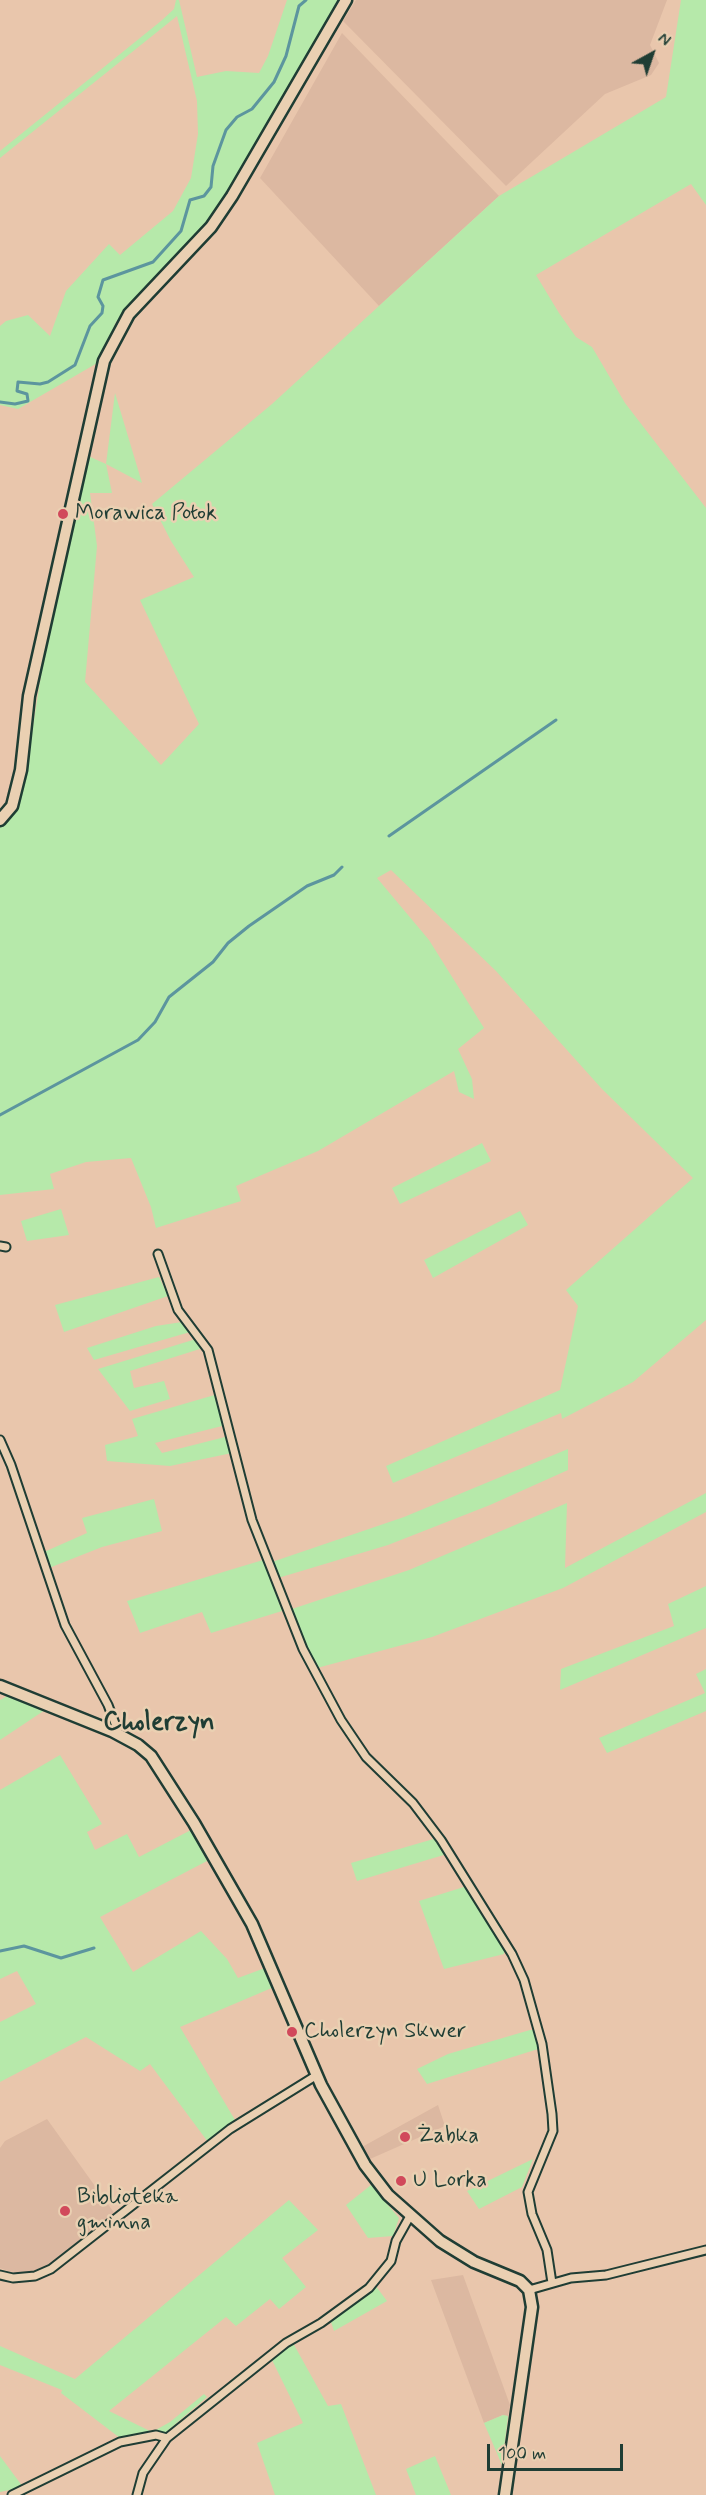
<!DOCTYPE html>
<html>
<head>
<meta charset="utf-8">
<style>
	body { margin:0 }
	#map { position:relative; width:706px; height:2495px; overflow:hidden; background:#e9c6ac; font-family:Mynerve,sans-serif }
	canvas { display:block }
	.north { position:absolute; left:622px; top:24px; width:60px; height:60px; -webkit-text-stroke:4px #ead0b2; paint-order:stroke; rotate:40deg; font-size:16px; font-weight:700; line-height:24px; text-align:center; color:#1f3d34 }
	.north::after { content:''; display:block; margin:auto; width:21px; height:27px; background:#1f3d34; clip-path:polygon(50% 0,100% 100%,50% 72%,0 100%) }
	.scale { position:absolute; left:487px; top:2444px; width:136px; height:27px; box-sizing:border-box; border:3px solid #1f3d34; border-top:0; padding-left:8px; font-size:18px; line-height:21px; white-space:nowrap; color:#1f3d34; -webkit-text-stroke:4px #ead0b2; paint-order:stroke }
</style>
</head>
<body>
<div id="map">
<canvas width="706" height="2495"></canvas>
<div class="north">N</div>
<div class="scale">100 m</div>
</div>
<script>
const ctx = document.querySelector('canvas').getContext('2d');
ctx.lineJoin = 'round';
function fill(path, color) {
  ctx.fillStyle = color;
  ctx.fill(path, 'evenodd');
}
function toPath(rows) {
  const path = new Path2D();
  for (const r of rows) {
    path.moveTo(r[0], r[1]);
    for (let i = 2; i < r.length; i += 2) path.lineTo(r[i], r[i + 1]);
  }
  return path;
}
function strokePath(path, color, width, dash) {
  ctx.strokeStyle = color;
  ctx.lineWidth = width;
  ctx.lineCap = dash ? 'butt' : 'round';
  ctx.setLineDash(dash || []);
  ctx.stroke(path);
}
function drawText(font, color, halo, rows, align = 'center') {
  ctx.font = font + ' Mynerve,sans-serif';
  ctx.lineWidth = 5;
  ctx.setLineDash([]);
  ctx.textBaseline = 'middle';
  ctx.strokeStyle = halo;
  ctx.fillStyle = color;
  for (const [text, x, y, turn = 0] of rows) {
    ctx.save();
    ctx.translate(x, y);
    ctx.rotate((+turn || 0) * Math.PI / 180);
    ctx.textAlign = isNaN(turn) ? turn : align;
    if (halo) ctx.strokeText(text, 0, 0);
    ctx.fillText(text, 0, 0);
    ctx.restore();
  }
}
fill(toPath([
	[356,0,667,0,650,45,659,63,651,75,605,94,506,186,343,21],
	[342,33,499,196,379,306,260,178],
	[438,2105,445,2126,370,2159,362,2147],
	[47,2119,115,2214,46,2268,28,2274,8,2271,0,2268,0,2148,5,2141],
	[463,2275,510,2405,508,2416,503,2415,484,2423,431,2280]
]), '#dcb8a1');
fill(toPath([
	[176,0,179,0,197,77,226,71,259,73,268,56,287,0,338,0,215,213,116,322,99,362,18,409,0,405,0,326,6,321,28,315,50,336,66,291,109,244,120,255,173,211,191,178,198,134,197,101,177,16,0,158,0,151,161,21,174,9],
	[681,0,706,0,706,205,691,184,536,275,559,313,576,337,592,347,625,403,706,508,706,1320,633,1382,562,1419,561,1413,393,1483,386,1466,560,1390,578,1306,566,1290,693,1178,602,1089,496,971,391,870,377,878,429,940,484,1028,458,1049,472,1079,474,1099,459,1092,454,1071,318,1151,236,1186,241,1201,156,1228,151,1207,131,1158,86,1162,50,1174,54,1189,0,1195,0,827,18,804,24,783,42,669,88,456,106,464,115,393,142,483,106,464,112,493,90,493,97,546,85,682,161,765,199,724,140,600,194,577,171,541,152,504,272,404,499,196,666,97],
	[482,1143,491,1161,400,1204,392,1188],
	[61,1209,69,1235,27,1241,21,1221],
	[520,1211,528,1225,433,1278,424,1260],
	[159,1277,168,1296,64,1332,55,1305],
	[182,1322,190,1332,94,1360,87,1348,156,1326],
	[196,1339,203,1348,130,1371,134,1388,164,1381,170,1399,130,1411,98,1369],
	[218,1394,226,1425,155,1443,162,1453,229,1436,232,1453,170,1466,107,1461,105,1445,138,1436,132,1419],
	[568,1449,568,1470,490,1505,388,1545,278,1578,272,1562,404,1517],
	[706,1493,706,1512,563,1588,432,1637,317,1668,289,1610,409,1570,567,1503,565,1568],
	[154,1499,162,1531,102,1547,49,1568,44,1552,87,1533,82,1518],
	[263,1560,282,1611,211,1633,202,1612,140,1633,127,1601],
	[706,1586,706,1628,560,1690,561,1669,674,1626,668,1604],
	[706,1669,706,1711,607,1753,599,1738,705,1693,696,1674],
	[7,1696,45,1710,0,1740,0,1700],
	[60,1755,102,1824,87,1832,95,1850,127,1834,139,1857,191,1830,207,1861,100,1917,133,1972,201,1931,227,1959,238,1978,265,1968,274,1987,180,2027,235,2120,208,2142,150,2064,140,2071,86,2037,0,2082,0,2022,36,2004,17,1971,0,1979,0,1790],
	[437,1838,447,1854,357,1881,351,1863],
	[467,1886,504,1949,504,1954,444,1969,419,1901],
	[530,2030,534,2030,538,2049,427,2084,417,2069,448,2054],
	[533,2159,522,2187,479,2209,467,2191],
	[371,2185,399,2218,393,2236,368,2238,346,2205],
	[289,2200,318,2230,282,2258,306,2287,279,2309,270,2299,236,2326,226,2317,109,2411,152,2432,170,2422,204,2394,207,2397,166,2432,120,2438,61,2393,62,2390,0,2365,0,2346,75,2379],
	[375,2285,387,2301,334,2331,331,2322],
	[293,2343,328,2406,341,2404,376,2495,275,2495,257,2443,303,2423,271,2358],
	[503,2415,508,2416,502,2465,484,2423],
	[0,2456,23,2487,0,2492],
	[435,2456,451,2495,416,2495,406,2469]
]), '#b6e9aa');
strokePath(toPath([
	[0,402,15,404,28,401,27,394,17,391,18,382,40,384,48,382,75,365,90,326,102,313,103,306,98,297,103,280,153,262,181,231,190,200,204,196,211,187,213,166,226,130,237,117,252,109,274,82,286,56,299,6,306,0],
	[389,836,556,720],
	[0,1115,138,1040,155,1022,169,997,213,962,228,943,249,926,307,886,334,875,342,867],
	[0,1951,24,1946,61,1958,94,1948]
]), '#5c959e', 3);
const street = toPath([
	[0,1246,6,1247],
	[158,1254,178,1310,208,1350,252,1520,303,1649,341,1720,366,1757,413,1803,441,1840,512,1954,524,1980,542,2044,552,2114,553,2131,528,2192,532,2214,547,2250,552,2283],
	[0,1440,11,1465,65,1625,108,1705,119,1734],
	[0,2275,13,2278,35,2276,51,2269,230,2129,317,2075],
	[529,2290,571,2278,606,2275,706,2250],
	[12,2495,120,2442,156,2435,167,2438],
	[137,2495,143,2473,167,2438,286,2343,321,2323,369,2288,391,2261,396,2241,410,2216]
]);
const secondary = toPath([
	[0,820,12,806,21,770,29,696,104,361,129,314,211,227,232,196,346,0],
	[0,1686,112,1731,138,1745,151,1756,194,1823,252,1924,321,2085,365,2165,388,2195,440,2241,474,2262,520,2281,529,2290,532,2307,505,2495]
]);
strokePath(street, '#1f3d34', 11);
strokePath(secondary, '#1f3d34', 15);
strokePath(street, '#ead0b2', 7);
strokePath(secondary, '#ead0b2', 10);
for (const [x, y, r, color] of [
	[63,514,6,"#d1495b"],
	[292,2032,6,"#d1495b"],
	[405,2137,6,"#d1495b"],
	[401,2181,6,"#d1495b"],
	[65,2211,6,"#d1495b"]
]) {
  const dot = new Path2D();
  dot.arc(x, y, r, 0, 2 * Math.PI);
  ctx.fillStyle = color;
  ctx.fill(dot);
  strokePath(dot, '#ead0b2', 2);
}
drawText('22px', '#1f3d34', '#ead0b2', [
	["Morawica Potok",75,514],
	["Cholerzyn Skwer",304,2032],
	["Żabka",417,2137],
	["U Lorka",413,2181],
	["Biblioteka",77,2198],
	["gminna",77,2223]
], 'left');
drawText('bold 26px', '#1f3d34', '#ead0b2', [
	["Cholerzyn",159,1724]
]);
</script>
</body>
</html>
